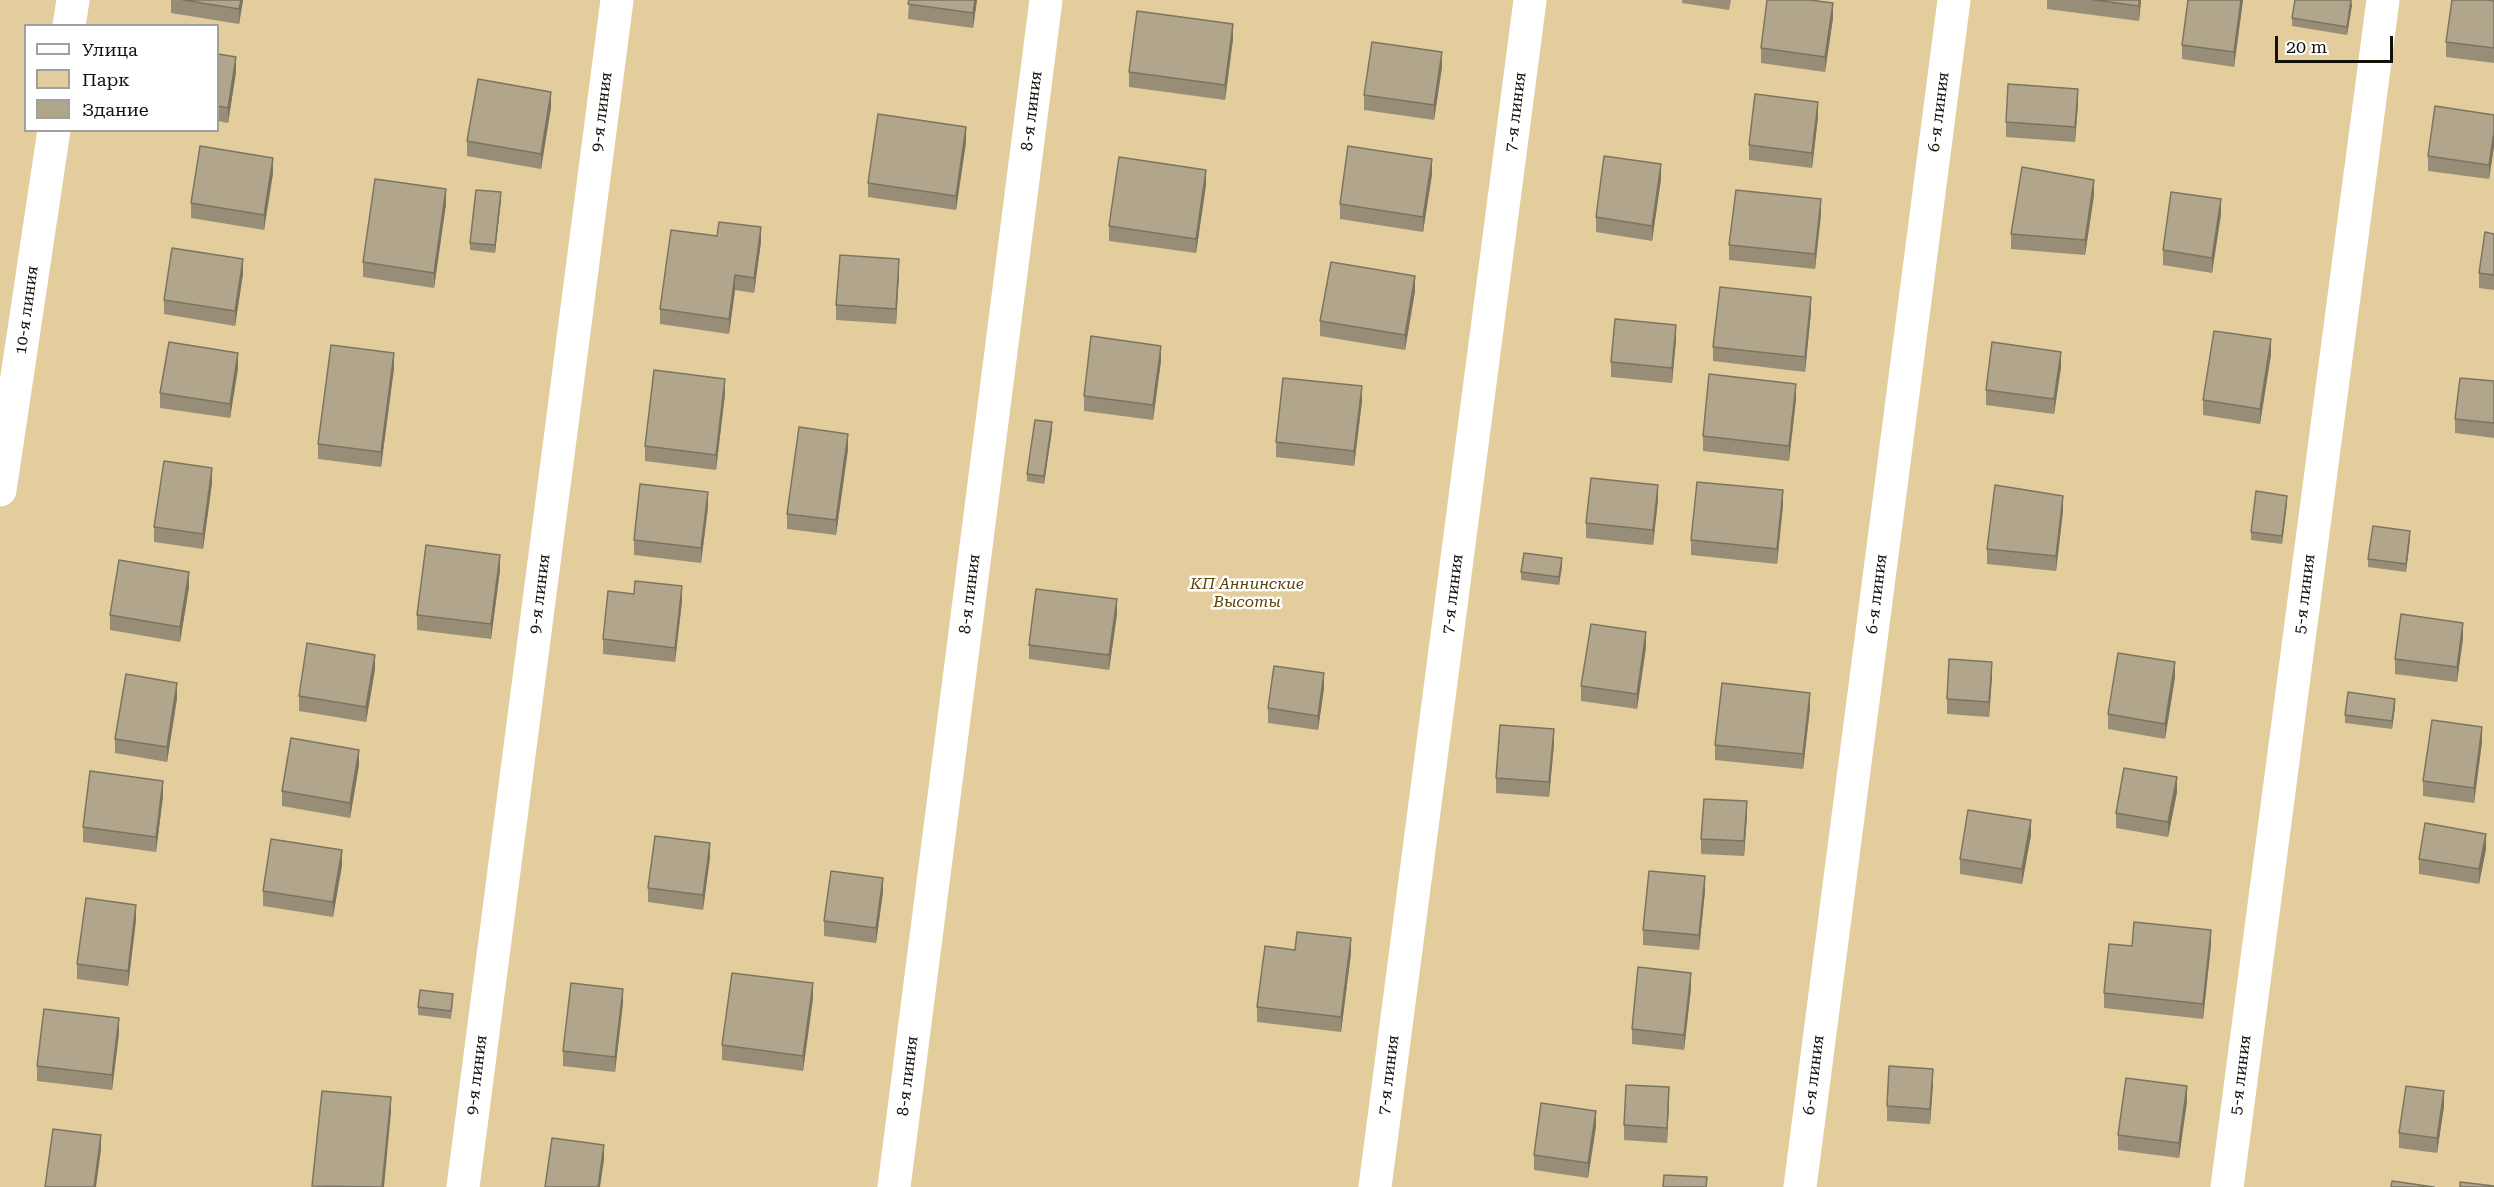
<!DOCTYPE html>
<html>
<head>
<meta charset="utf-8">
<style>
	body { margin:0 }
	#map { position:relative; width:2494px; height:1187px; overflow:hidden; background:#ede0c6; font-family:"Roboto Serif",serif }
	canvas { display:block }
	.legend { position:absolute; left:24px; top:24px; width:195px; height:108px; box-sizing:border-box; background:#fff; border:2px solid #a1a09c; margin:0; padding:8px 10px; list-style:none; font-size:18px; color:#151108 }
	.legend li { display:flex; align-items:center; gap:12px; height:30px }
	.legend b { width:30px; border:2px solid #a1a09c }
	.scale { position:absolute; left:2275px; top:36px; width:118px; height:27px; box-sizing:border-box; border:3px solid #151108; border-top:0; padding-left:8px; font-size:18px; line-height:21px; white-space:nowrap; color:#151108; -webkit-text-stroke:4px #fff; paint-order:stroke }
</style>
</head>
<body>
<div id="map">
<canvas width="2494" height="1187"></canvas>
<ul class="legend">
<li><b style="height:8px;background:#fff"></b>Улица</li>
<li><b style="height:16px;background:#e3cd9d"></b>Парк</li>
<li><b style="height:16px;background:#b1a58c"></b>Здание</li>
</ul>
<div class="scale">20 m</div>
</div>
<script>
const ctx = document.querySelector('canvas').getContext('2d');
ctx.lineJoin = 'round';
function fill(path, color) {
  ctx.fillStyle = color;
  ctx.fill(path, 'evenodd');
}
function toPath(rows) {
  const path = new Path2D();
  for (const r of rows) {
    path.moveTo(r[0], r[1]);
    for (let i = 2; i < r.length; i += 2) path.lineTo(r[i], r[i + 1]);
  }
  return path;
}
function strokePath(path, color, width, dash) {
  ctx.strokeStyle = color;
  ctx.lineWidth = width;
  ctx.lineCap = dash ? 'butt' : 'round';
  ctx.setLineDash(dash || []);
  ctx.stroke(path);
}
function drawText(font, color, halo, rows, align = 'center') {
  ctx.font = font + ' "Roboto Serif",serif';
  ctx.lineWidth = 5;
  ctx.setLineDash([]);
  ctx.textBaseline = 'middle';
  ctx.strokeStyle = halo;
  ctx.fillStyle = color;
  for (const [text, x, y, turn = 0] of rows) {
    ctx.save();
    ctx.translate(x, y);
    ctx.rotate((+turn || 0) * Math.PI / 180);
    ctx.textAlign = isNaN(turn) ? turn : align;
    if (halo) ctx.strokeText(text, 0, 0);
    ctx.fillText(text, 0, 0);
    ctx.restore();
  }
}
fill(toPath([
	[0,0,2494,0,2494,1187,0,1187],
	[26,26,218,26,218,130,26,130]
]), '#e3cd9d');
strokePath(toPath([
	[69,26,73,0],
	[0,490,54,130],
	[463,1187,617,0],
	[894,1187,1046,0],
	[1375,1187,1530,0],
	[1800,1187,1954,0],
	[2227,1187,2383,0]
]), '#fff', 33);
fill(toPath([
	[171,0,243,0,239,24,171,13],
	[909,0,977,0,973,28,908,19],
	[1682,0,1731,0,1729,10,1682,3],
	[2047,0,2141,0,2139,21,2047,9],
	[2243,0,2234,67,2182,59,2182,45],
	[2494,1,2494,63,2446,57,2446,42],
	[2352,5,2347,35,2292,26,2292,18],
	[1833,18,1825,72,1761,63,1761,48],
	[1233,39,1225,100,1129,87,1129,72],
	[218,54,236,72,228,123,218,121],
	[1442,67,1434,120,1364,110,1364,95],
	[2078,104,2075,142,2006,137,2006,122],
	[551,107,541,169,467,156,467,141],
	[2494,115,2494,146,2489,179,2428,171,2428,156],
	[1818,117,1812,168,1749,160,1749,145],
	[966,142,956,210,868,197,868,183],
	[273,173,264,230,191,218,191,203],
	[1432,174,1423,232,1340,219,1340,204],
	[1661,179,1652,241,1596,232,1596,217],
	[1206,185,1196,253,1109,241,1109,226],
	[2094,195,2085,255,2011,249,2011,234],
	[501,200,495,253,470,250,470,243],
	[446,204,434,288,363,277,363,262],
	[1821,214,1815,269,1729,260,1729,245],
	[2221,214,2212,273,2163,265,2163,250],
	[2494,234,2494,290,2479,288,2479,273],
	[761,242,754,293,735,290,729,334,660,324,660,309],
	[243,274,235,326,164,314,164,300],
	[899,274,896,324,836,320,836,305],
	[1415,291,1405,350,1320,336,1320,321],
	[1811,312,1805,372,1713,361,1713,347],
	[1676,340,1672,383,1611,377,1611,362],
	[2271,354,2260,424,2203,415,2203,400],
	[1161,361,1153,420,1084,411,1084,396],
	[2061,367,2054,414,1986,405,1986,390],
	[238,368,230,418,160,408,160,393],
	[394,368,381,467,318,459,318,444],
	[2494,381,2494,438,2455,433,2455,419],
	[725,394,716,470,645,461,645,446],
	[1796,399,1789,461,1703,451,1703,436],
	[1362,401,1354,466,1276,457,1276,442],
	[1052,430,1044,484,1027,481,1027,474],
	[848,449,836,535,787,529,787,514],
	[212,483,203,549,154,542,154,527],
	[1658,500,1653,545,1586,538,1586,523],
	[2287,503,2282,544,2251,540,2251,532],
	[1783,505,1777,564,1691,555,1691,540],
	[708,507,701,563,634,555,634,540],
	[2063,511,2056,571,1987,564,1987,549],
	[2410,539,2406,572,2368,567,2368,559],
	[1562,566,1559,585,1521,580,1521,572],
	[500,570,491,639,417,630,417,615],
	[189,587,180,642,110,630,110,615],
	[682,601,675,662,603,654,603,639],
	[1117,614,1109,670,1029,659,1029,645],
	[2463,638,2457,682,2395,674,2395,659],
	[1646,647,1637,709,1581,701,1581,686],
	[375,669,366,722,299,711,299,696],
	[1992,677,1989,717,1947,714,1947,699],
	[2175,677,2165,739,2108,729,2108,714],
	[1324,688,1318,730,1268,723,1268,708],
	[177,698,167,762,115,753,115,739],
	[2395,707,2392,729,2345,723,2345,715],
	[1810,708,1803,769,1715,760,1715,745],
	[2482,742,2474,803,2423,796,2423,781],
	[1554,744,1549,797,1496,793,1496,778],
	[359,765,350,818,282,806,282,791],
	[2177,792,2168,837,2116,828,2116,813],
	[163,796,156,852,83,842,83,827],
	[1747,816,1744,856,1701,854,1701,839],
	[2031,835,2022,884,1960,874,1960,859],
	[2486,849,2479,884,2419,874,2419,859],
	[710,857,703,910,648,902,648,888],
	[342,865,333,917,263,906,263,891],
	[1705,891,1699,950,1643,945,1643,930],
	[883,892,876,943,824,936,824,921],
	[136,920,128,986,77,979,77,964],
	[2211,945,2203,1019,2104,1008,2104,993,2132,946],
	[1295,950,1351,953,1341,1032,1257,1022,1257,1007],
	[1691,988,1684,1050,1632,1044,1632,1029],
	[813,998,803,1071,722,1060,722,1045],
	[453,1002,451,1019,418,1015,418,1007],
	[623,1003,615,1072,563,1066,563,1051],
	[119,1033,112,1090,37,1081,37,1066],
	[1933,1084,1930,1124,1887,1121,1887,1106],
	[2187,1101,2179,1158,2118,1150,2118,1135],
	[1669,1102,1667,1143,1624,1140,1624,1125],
	[2444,1106,2437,1153,2399,1148,2399,1133],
	[1596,1126,1588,1178,1534,1170,1534,1155]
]), '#988e78');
fill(toPath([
	[241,0,243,0,239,24,239,9],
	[975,0,977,0,973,28,973,13],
	[2139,0,2141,0,2139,21],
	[2241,0,2243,0,2234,67,2234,52],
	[2352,0,2352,5,2347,35,2347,27],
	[1833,3,1833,18,1825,72,1825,57],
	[1233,24,1233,39,1225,100,1225,85],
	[1442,52,1442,67,1434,120,1434,105],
	[236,57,236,72,228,123,228,108],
	[2078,89,2078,104,2075,142,2075,127],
	[551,92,551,107,541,169,541,154],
	[1818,102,1818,117,1812,168,1812,153],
	[966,127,966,142,956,210,956,196],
	[2494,132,2494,146,2489,179,2489,165],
	[273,158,273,173,264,230,264,215],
	[1432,159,1432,174,1423,232,1423,217],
	[1661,164,1661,179,1652,241,1652,226],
	[1206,170,1206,185,1196,253,1196,239],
	[2094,180,2094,195,2085,255,2085,240],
	[446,189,446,204,434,288,434,273],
	[501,192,501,200,495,253,495,245],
	[1821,199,1821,214,1815,269,1815,254],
	[2221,199,2221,214,2212,273,2212,258],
	[761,227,761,242,754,293,754,278],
	[243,259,243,274,235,326,235,311],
	[899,259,899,274,896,324,896,309],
	[735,275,735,290,729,334,729,319],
	[1415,276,1415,291,1405,350,1405,335],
	[1811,297,1811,312,1805,372,1805,357],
	[1676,325,1676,340,1672,383,1672,368],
	[2271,339,2271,354,2260,424,2260,409],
	[1161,346,1161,361,1153,420,1153,405],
	[2061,352,2061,367,2054,414,2054,399],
	[238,353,238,368,230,418,230,404],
	[394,353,394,368,381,467,381,452],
	[725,379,725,394,716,470,716,455],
	[1796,384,1796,399,1789,461,1789,446],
	[1362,386,1362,401,1354,466,1354,451],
	[1052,422,1052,430,1044,484,1044,476],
	[848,434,848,449,836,535,836,520],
	[212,468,212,483,203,549,203,534],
	[1658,485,1658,500,1653,545,1653,530],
	[1783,490,1783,505,1777,564,1777,549],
	[708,492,708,507,701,563,701,548],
	[2063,496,2063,511,2056,571,2056,556],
	[2287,496,2287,503,2282,544,2282,536],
	[2410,531,2410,539,2406,572,2406,564],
	[500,555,500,570,491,639,491,624],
	[1562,558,1562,566,1559,585,1559,577],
	[189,572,189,587,180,642,180,627],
	[682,586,682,601,675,662,675,648],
	[1117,599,1117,614,1109,670,1109,655],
	[2463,623,2463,638,2457,682,2457,667],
	[1646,632,1646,647,1637,709,1637,694],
	[375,655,375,669,366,722,366,707],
	[1992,662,1992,677,1989,717,1989,702],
	[2175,662,2175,677,2165,739,2165,724],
	[1324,673,1324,688,1318,730,1318,716],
	[177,683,177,698,167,762,167,747],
	[1810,693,1810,708,1803,769,1803,754],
	[2395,699,2395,707,2392,729,2392,721],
	[2482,727,2482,742,2474,803,2474,788],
	[1554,729,1554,744,1549,797,1549,782],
	[359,750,359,765,350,818,350,803],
	[2177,777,2177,792,2168,837,2168,822],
	[163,781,163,796,156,852,156,837],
	[1747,801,1747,816,1744,856,1744,841],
	[2031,820,2031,835,2022,884,2022,869],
	[2486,834,2486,849,2479,884,2479,869],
	[710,843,710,857,703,910,703,895],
	[342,850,342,865,333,917,333,902],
	[1705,876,1705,891,1699,950,1699,935],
	[883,878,883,892,876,943,876,928],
	[136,905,136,920,128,986,128,971],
	[2211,930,2211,945,2203,1019,2203,1004],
	[1351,938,1351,953,1341,1032,1341,1017],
	[1691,973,1691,988,1684,1050,1684,1035],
	[813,983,813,998,803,1071,803,1056],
	[623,989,623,1003,615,1072,615,1057],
	[119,1018,119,1033,112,1090,112,1075],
	[1933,1069,1933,1084,1930,1124,1930,1109],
	[2187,1086,2187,1101,2179,1158,2179,1143],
	[1669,1087,1669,1102,1667,1143,1667,1128],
	[2444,1091,2444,1106,2437,1153,2437,1138],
	[391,1097,391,1112,384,1187,382,1187],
	[1596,1111,1596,1126,1588,1178,1588,1163],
	[101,1135,101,1150,96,1187,94,1187],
	[604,1145,604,1160,600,1187,598,1187]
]), '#7c7462');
const building = toPath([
	[183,0,241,0,239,9,183,0],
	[909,0,975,0,973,13,908,4,909,0],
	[1767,0,1810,0,1833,3,1825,57,1761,48,1767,0],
	[2094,0,2139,0,2139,6,2094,0],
	[2188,0,2241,0,2234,52,2182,45,2188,0],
	[2295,0,2351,0,2347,27,2292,18,2295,0],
	[2452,0,2488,0,2494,1,2494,48,2446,42,2452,0],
	[1137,11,1233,24,1225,85,1129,72,1137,11],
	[1372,42,1442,52,1434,105,1364,95,1372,42],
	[218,54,236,57,228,108,218,106,218,54],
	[478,79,551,92,541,154,467,141,478,79],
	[2008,84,2078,89,2075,127,2006,122,2008,84],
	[1755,94,1818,102,1812,153,1749,145,1755,94],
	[2435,106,2494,115,2494,132,2489,165,2428,156,2435,106],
	[878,114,966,127,956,196,868,183,878,114],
	[200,146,273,158,264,215,191,203,200,146],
	[1348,146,1432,159,1423,217,1340,204,1348,146],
	[1604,156,1661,164,1652,226,1596,217,1604,156],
	[1119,157,1206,170,1196,239,1109,226,1119,157],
	[2022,167,2094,180,2085,240,2011,234,2022,167],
	[375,179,446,189,434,273,363,262,375,179],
	[476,190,501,192,495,245,470,243,476,190],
	[1736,190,1821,199,1815,254,1729,245,1736,190],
	[2171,192,2221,199,2212,258,2163,250,2171,192],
	[719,222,761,227,754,278,735,275,729,319,660,309,671,230,717,236,719,222],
	[2485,232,2494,234,2494,275,2479,273,2485,232],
	[172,248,243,259,235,311,164,300,172,248],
	[840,255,899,259,896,309,836,305,840,255],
	[1331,262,1415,276,1405,335,1320,321,1331,262],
	[1720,287,1811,297,1805,357,1713,347,1720,287],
	[1615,319,1676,325,1672,368,1611,362,1615,319],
	[2214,331,2271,339,2260,409,2203,400,2214,331],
	[1091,336,1161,346,1153,405,1084,396,1091,336],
	[169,342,238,353,230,404,160,393,169,342],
	[1992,342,2061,352,2054,399,1986,390,1992,342],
	[331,345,394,353,381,452,318,444,331,345],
	[654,370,725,379,716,455,645,446,654,370],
	[1709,374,1796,384,1789,446,1703,436,1709,374],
	[1283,378,1362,386,1354,451,1276,442,1283,378],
	[2460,378,2494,381,2494,423,2455,419,2460,378],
	[1035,420,1052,422,1044,476,1027,474,1035,420],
	[799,427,848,434,836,520,787,514,799,427],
	[164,461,212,468,203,534,154,527,164,461],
	[1591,478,1658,485,1653,530,1586,523,1591,478],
	[1697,482,1783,490,1777,549,1691,540,1697,482],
	[640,484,708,492,701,548,634,540,640,484],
	[1995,485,2063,496,2056,556,1987,549,1995,485],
	[2256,491,2287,496,2282,536,2251,532,2256,491],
	[2373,526,2410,531,2406,564,2368,559,2373,526],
	[426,545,500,555,491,624,417,615,426,545],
	[1524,553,1562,558,1559,577,1521,572,1524,553],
	[119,560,189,572,180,627,110,615,119,560],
	[635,581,682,586,675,648,603,639,608,591,634,594,635,581],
	[1036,589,1117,599,1109,655,1029,645,1036,589],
	[2401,614,2463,623,2457,667,2395,659,2401,614],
	[1591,624,1646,632,1637,694,1581,686,1591,624],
	[307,643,375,655,366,707,299,696,307,643],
	[2118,653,2175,662,2165,724,2108,714,2118,653],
	[1949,659,1992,662,1989,702,1947,699,1949,659],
	[1274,666,1324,673,1318,716,1268,708,1274,666],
	[126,674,177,683,167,747,115,739,126,674],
	[1722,683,1810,693,1803,754,1715,745,1722,683],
	[2348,692,2395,699,2392,721,2345,715,2348,692],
	[2432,720,2482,727,2474,788,2423,781,2432,720],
	[1500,725,1554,729,1549,782,1496,778,1500,725],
	[291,738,359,750,350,803,282,791,291,738],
	[2124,768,2177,777,2168,822,2116,813,2124,768],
	[90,771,163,781,156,837,83,827,90,771],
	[1704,799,1747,801,1744,841,1701,839,1704,799],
	[1968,810,2031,820,2022,869,1960,859,1968,810],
	[2425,823,2486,834,2479,869,2419,859,2425,823],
	[655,836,710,843,703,895,648,888,655,836],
	[271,839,342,850,333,902,263,891,271,839],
	[831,871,883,878,876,928,824,921,831,871],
	[1649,871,1705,876,1699,935,1643,930,1649,871],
	[86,898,136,905,128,971,77,964,86,898],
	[2134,922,2211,930,2203,1004,2104,993,2109,944,2132,946,2134,922],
	[1297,932,1351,938,1341,1017,1257,1007,1265,946,1295,950,1297,932],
	[1638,967,1691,973,1684,1035,1632,1029,1638,967],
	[732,973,813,983,803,1056,722,1045,732,973],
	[571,983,623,989,615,1057,563,1051,571,983],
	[420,990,453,994,451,1011,418,1007,420,990],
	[44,1009,119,1018,112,1075,37,1066,44,1009],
	[1889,1066,1933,1069,1930,1109,1887,1106,1889,1066],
	[2126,1078,2187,1086,2179,1143,2118,1135,2126,1078],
	[1626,1085,1669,1087,1667,1128,1624,1125,1626,1085],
	[2406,1086,2444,1091,2437,1138,2399,1133,2406,1086],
	[322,1091,391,1097,382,1187,312,1186,322,1091],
	[1541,1103,1596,1111,1588,1163,1534,1155,1541,1103],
	[53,1129,101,1135,94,1187,45,1187,53,1129],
	[552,1138,604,1145,598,1187,545,1187,552,1138],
	[1664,1175,1707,1177,1706,1187,1663,1187,1664,1175],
	[2392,1181,2434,1187,2391,1187,2392,1181],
	[2460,1182,2494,1186,2494,1187,2460,1187,2460,1182]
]);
fill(building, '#b1a58c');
strokePath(building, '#7c7462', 1.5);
drawText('16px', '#151108', '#fff', [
	["8-я линия",1032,111,-83],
	["9-я линия",602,112,-83],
	["7-я линия",1516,112,-83],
	["6-я линия",1939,112,-83],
	["10-я линия",27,310,-82],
	["9-я линия",540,594,-83],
	["8-я линия",970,594,-83],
	["7-я линия",1453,594,-83],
	["6-я линия",1877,594,-83],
	["5-я линия",2305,594,-83],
	["9-я линия",477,1075,-83],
	["7-я линия",1389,1075,-83],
	["6-я линия",1814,1075,-83],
	["5-я линия",2241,1075,-83],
	["8-я линия",908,1076,-83]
]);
drawText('italic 16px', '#5b4403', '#fff', [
	["КП Аннинские",1247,584],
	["Высоты",1247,602]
]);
</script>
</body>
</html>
